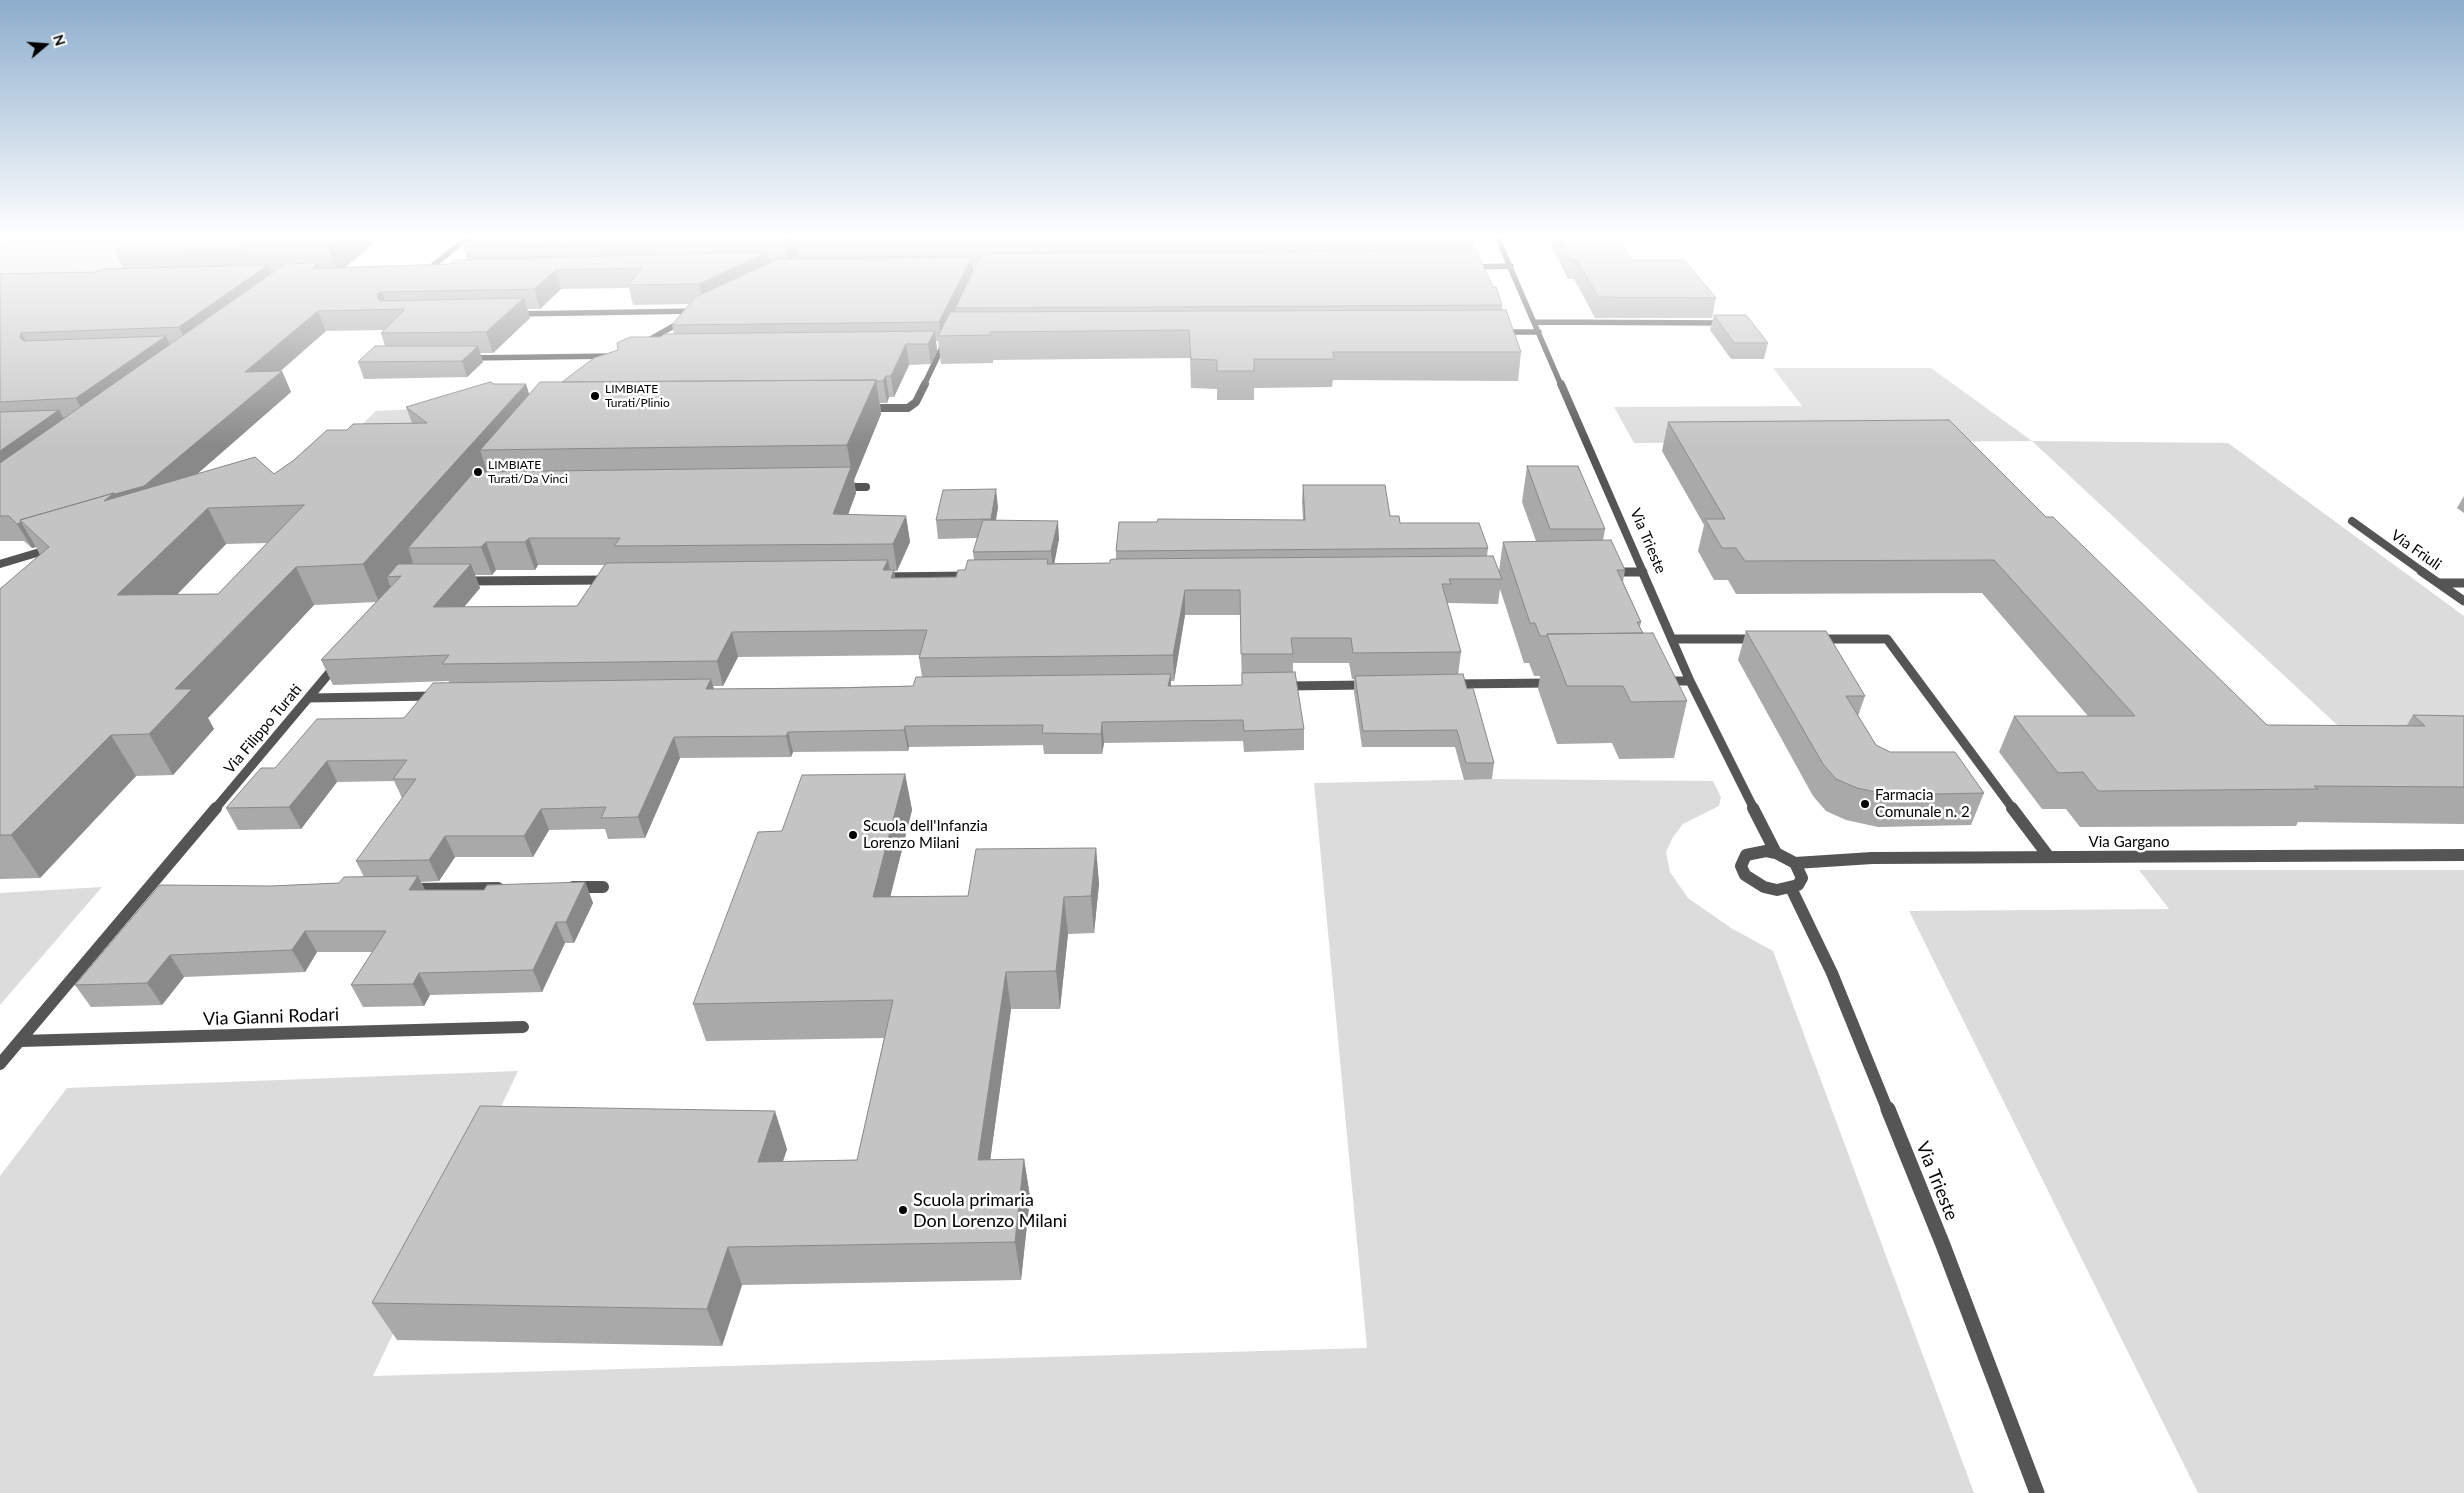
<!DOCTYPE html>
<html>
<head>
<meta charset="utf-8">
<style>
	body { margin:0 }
	#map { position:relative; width:2464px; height:1493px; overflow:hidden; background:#fff; font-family:Lato,sans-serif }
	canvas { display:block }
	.north { position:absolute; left:20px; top:20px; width:50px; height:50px; -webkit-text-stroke:4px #fff; paint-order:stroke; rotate:72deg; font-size:14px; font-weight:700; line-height:20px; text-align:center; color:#000 }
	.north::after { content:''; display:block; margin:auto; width:18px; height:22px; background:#000; clip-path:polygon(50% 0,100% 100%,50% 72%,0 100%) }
</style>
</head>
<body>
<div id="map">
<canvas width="2464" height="1493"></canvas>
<div class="north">N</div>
</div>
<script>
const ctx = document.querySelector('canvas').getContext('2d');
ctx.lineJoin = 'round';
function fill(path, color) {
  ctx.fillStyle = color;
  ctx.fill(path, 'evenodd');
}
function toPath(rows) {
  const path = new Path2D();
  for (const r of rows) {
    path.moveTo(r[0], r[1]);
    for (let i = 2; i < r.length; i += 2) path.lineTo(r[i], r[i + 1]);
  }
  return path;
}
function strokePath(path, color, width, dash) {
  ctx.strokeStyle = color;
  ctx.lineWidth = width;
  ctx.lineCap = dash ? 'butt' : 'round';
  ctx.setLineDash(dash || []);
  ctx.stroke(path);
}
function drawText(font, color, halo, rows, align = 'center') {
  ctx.font = font + ' Lato,sans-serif';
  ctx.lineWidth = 5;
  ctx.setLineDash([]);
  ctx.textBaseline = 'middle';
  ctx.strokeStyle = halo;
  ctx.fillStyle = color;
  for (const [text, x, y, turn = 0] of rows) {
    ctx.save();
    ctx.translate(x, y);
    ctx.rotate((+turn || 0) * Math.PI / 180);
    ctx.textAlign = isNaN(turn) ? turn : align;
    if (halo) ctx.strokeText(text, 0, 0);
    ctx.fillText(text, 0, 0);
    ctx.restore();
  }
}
fill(toPath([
	[14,237,376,237,369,244,0,282,0,242],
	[1773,368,1931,368,2032,441,2228,443,2464,616,2464,733,2348,735,2032,441,1634,443,1614,407,1802,406],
	[491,405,334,451,376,411],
	[1492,779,1713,781,1721,797,1719,806,1683,824,1673,837,1666,852,1670,872,1688,898,1731,928,1773,951,1974,1493,0,1493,0,1176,67,1088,518,1071,373,1376,1367,1348,1314,783],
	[2139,870,2464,870,2464,1493,2198,1493,1909,911,2169,909],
	[102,887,0,1005,0,893]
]), '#dcdcdc');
strokePath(toPath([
	[2352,521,2423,572]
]), '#555', 8);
strokePath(toPath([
	[2421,571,2464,601],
	[2440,583,2464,583],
	[1672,639,1756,639],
	[1818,639,1887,639,2013,809]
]), '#555', 9);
strokePath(toPath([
	[2012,808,2049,857]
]), '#555', 12);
strokePath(toPath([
	[1497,237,1561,385],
	[1471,267,1511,266],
	[424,273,468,237],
	[515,314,698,311],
	[1535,322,1724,323],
	[1500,332,1539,332],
	[642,344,684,320],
	[470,358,613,356],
	[924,385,945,341]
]), '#555', 5.5);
strokePath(toPath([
	[1561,384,1643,572],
	[868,408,908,408,916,402,925,384],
	[842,487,866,487],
	[0,564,50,549]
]), '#555', 8);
strokePath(toPath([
	[1642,571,1690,681,1754,809],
	[1611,572,1643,572],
	[881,577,969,576],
	[466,581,607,580],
	[1664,681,1690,681],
	[1454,684,1552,683],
	[1284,686,1367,685],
	[309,698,434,696],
	[215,809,336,665]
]), '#555', 9);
strokePath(toPath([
	[1753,808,1776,853],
	[1766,851,1776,853,1795,863,1802,878,1798,885,1777,890,1764,887,1745,875,1741,866,1746,855,1766,851],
	[1795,863,1872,858,2464,855],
	[573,887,603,887],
	[1791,888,1832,973,1888,1111],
	[413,889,498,888],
	[20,1041,523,1027],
	[0,1064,216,808]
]), '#555', 12);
strokePath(toPath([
	[1888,1109,1943,1245,2037,1493]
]), '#555', 15);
fill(toPath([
	[140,237,376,237,373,240,374,244,344,267,450,264,467,260,463,247,474,237,1475,237,1473,250,1502,305,1502,310,1521,352,1518,381,1333,380,1332,387,1254,388,1254,400,1217,400,1217,389,1191,388,1190,358,993,360,993,363,941,364,938,341,936,341,937,351,931,364,909,365,894,397,889,397,887,403,880,403,881,414,854,480,856,493,848,515,906,516,910,542,897,571,894,571,895,578,956,577,965,570,974,560,973,552,977,538,938,539,936,520,998,507,996,520,1059,539,1054,563,1110,563,1116,559,1116,551,1303,520,1302,502,1303,485,1390,516,1400,523,1488,548,1487,556,1499,571,1503,542,1536,541,1522,502,1527,466,1605,529,1603,541,1625,570,1623,582,1641,622,1640,627,1643,633,1687,701,1674,758,1619,759,1612,743,1557,744,1538,689,1540,676,1534,676,1529,663,1524,663,1500,589,1498,604,1448,603,1448,606,1461,652,1458,675,1467,689,1494,763,1492,779,1464,780,1455,747,1362,747,1354,692,1354,679,1352,679,1349,663,1293,663,1293,672,1304,729,1304,750,1244,752,1243,741,1104,743,1102,754,1044,754,1043,745,909,747,908,751,793,752,791,757,680,758,645,838,608,839,605,829,549,830,533,857,455,857,439,881,421,882,425,890,484,890,585,882,593,903,574,943,565,943,542,992,430,995,424,1006,363,1007,351,985,372,952,317,952,305,972,184,977,162,1005,91,1007,75,985,271,886,339,883,364,877,356,861,402,798,394,781,337,782,301,829,238,830,226,808,275,768,404,718,449,682,449,681,333,685,321,660,376,602,314,605,208,718,214,729,173,775,136,776,40,878,0,879,0,589,40,555,36,547,32,548,24,541,0,541,0,274,96,272,123,268,115,251],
	[973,266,976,266,973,271],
	[629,288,633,305,690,304,672,325,674,334,661,337,562,382,529,395,526,384,406,407,412,423,347,430,274,474,197,474,291,392,282,371,281,371,326,331,384,330,381,333,385,346,358,362,364,379,467,377,483,362,480,353,493,353,530,318,527,309,540,309,561,289],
	[267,543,218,594,177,594,226,544],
	[538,565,605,565,577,606,464,607,480,588,475,575,492,575,496,570,535,570],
	[1185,615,1240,615,1242,685,1171,686,1171,681,1174,681],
	[920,655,919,658,922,677,913,686,714,689,713,686,723,686,738,657],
	[1547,237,1616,237,1632,260,1716,298,1712,318,1595,318,1574,279,1568,279],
	[1714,315,1768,343,1764,359,1731,359,1710,330],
	[1668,422,2046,517,2267,725,2407,725,2413,715,2464,716,2464,824,2298,822,2296,826,2080,827,2066,809,2042,809,1999,752,2014,716,2088,716,1982,593,1736,594,1728,580,1714,580,1698,551,1704,525,1662,451],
	[2464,496,2464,513,2457,508],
	[1746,631,1865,696,1858,716,1876,745,1890,752,1984,793,1971,825,1878,827,1846,820,1826,811,1813,796,1738,660],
	[905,774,912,810,890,896,968,896,1096,848,1099,884,1094,933,1068,934,1060,1009,1011,1009,990,1160,1024,1159,1030,1197,1021,1280,742,1285,722,1346,397,1340,372,1303,787,1149,783,1161,857,1160,884,1038,706,1041,693,1004,782,831]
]), '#a9a9a9');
fill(toPath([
	[339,237,376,237,373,240,374,244,338,273,327,246],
	[792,237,842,237,797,245,799,258,788,263,784,241],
	[768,252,771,271,704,303,699,284],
	[972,257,974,275,955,308,956,313,941,336,939,322],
	[318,263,325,282,311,269],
	[268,265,276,284,189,347,179,327],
	[556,270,561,289,540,309,534,289],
	[382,292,388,310,378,299,377,294],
	[524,298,530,318,493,353,486,332],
	[318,311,326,331,260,388,282,371,291,392,156,510,46,544,245,372],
	[935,331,937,351,931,364,928,344],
	[21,333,32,353,20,338],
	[166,336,175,357,87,420,76,398],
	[906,344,909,365,894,397,891,376],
	[478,346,483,362,467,377,462,361],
	[886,376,889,397,887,403,883,381],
	[876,380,881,414,854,480,856,493,838,541,833,514,851,468,847,445],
	[526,384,536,416,480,450,488,474,408,548,413,562,401,577,387,577,391,588,379,602,363,564],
	[59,410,71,432,0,484,0,451],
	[996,489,998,507,993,537,991,519],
	[208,508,226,544,139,634,117,595],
	[906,516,910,542,897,571,893,544],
	[1058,521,1059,539,1053,570,1051,551],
	[21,522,36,547,32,548,17,524],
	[529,538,538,565,535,570,525,542],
	[486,542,496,570,492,575,481,547],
	[888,560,892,585,883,570],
	[471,564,480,588,443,632,433,607],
	[296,567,314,605,208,718,214,729,173,775,149,734,175,689],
	[894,570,898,594,891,578],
	[1185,590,1185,615,1174,681,1173,655],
	[732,632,738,657,723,686,717,661],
	[1171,674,1171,694,1168,686],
	[711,679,717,700,706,689],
	[1102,722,1104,743,1102,754,1101,734],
	[905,726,909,747,908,751,904,730],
	[788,732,793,752,791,757,786,736],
	[111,735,136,776,40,878,11,835],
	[674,737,680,758,645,838,638,817],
	[327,761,337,782,301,829,289,807],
	[905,774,912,810,881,934,873,897],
	[541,809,549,830,533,857,524,836],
	[445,836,455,857,439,881,429,860],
	[1096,848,1099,884,1094,933,1091,896],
	[418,876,428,897,409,890],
	[585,882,593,903,574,943,566,922],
	[1064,897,1068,934,1060,1009,1056,971],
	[556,922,565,943,542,992,533,970],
	[305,931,317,952,305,972,292,950],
	[170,955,184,977,162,1005,147,983],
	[1006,972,1011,1009,985,1198,978,1160],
	[419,973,430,995,424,1006,413,984],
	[775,1111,787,1149,770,1200,758,1162],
	[1024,1159,1030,1197,1021,1280,1015,1242],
	[728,1247,742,1285,722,1346,707,1309]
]), '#898989');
const building = toPath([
	[140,237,339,237,327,246,115,251,140,237],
	[474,237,792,237,784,241,463,247,474,237],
	[813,237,1471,237,1472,240,797,245,813,237],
	[1558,237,1616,237,1632,260,1684,260,1716,298,1598,297,1577,260,1571,260,1558,237],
	[1476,250,1493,287,1496,287,1502,305,955,308,982,254,1476,250],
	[768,252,699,284,628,285,642,268,556,270,534,289,382,292,377,294,378,299,382,301,524,298,486,332,381,333,405,309,318,311,245,372,282,371,144,486,115,494,114,493,20,520,21,522,17,524,9,516,0,516,0,463,285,264,318,263,311,269,450,264,454,260,768,252],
	[972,257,939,322,672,325,695,297,778,259,972,257],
	[268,265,179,327,21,333,20,338,24,341,166,336,76,398,0,402,0,274,96,272,102,269,268,265],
	[1506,310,1521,352,1333,352,1334,359,1254,359,1254,371,1217,371,1217,360,1191,359,1189,330,990,332,990,335,938,336,950,312,1506,310],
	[1714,315,1746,315,1768,343,1734,343,1714,315],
	[935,331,928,344,906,344,891,376,886,376,883,381,876,381,876,380,562,382,594,358,618,350,617,343,630,337,661,337,664,334,935,331],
	[375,346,478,346,462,361,358,362,375,346],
	[876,380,847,445,480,450,540,382,876,380],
	[490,382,494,384,526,384,363,564,296,567,175,689,192,689,149,734,111,735,11,835,0,835,0,589,49,547,20,520,114,493,104,501,255,457,274,474,294,460,327,430,347,430,353,424,427,423,406,407,490,382],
	[304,505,218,594,117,595,208,508,304,505],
	[59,410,0,451,0,412,59,410],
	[1949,420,2046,517,2053,517,2267,725,2425,726,2413,715,2464,716,2464,787,2314,786,2318,789,2098,791,2083,772,2058,773,2014,716,2135,716,1994,560,1745,561,1736,548,1722,548,1705,519,1725,519,1668,422,1949,420],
	[1527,466,1578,466,1605,529,1550,529,1527,466],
	[851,467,833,514,906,516,893,544,614,546,620,538,529,538,525,542,486,542,481,547,408,548,474,472,851,467],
	[1303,485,1385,485,1390,516,1399,516,1400,523,1479,523,1488,548,1116,551,1119,522,1157,522,1158,519,1305,520,1303,485],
	[996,489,991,519,936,520,943,490,996,489],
	[983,520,1058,521,1051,551,973,552,983,520],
	[1611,540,1625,570,1617,570,1641,622,1637,622,1643,633,1547,634,1547,636,1540,636,1535,623,1530,623,1503,542,1611,540],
	[1493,556,1502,579,1449,579,1451,584,1442,584,1461,652,1353,653,1351,638,1291,638,1293,654,1241,654,1240,590,1185,590,1173,655,919,658,927,630,732,632,717,661,442,664,449,655,321,660,401,576,387,577,398,564,471,564,433,607,577,606,606,563,888,560,883,570,894,570,891,578,956,577,958,570,965,570,968,560,1048,559,1047,564,1110,563,1110,560,1114,559,1493,556],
	[1746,631,1826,631,1865,696,1846,696,1876,745,1890,752,1955,752,1984,793,1890,795,1857,788,1836,779,1823,764,1746,631],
	[1653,633,1687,701,1631,702,1623,686,1567,686,1547,634,1653,633],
	[1295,672,1304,729,1244,731,1243,720,1102,722,1101,734,1042,733,1043,725,905,726,904,730,788,732,786,736,674,737,638,817,601,818,606,807,541,809,524,836,445,836,429,860,356,861,416,779,393,779,407,760,327,761,289,807,226,808,261,768,275,768,317,719,404,718,433,683,711,679,706,689,835,688,913,686,916,677,1171,674,1168,686,1242,685,1242,673,1295,672],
	[1463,674,1467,689,1473,688,1494,763,1466,763,1457,730,1363,731,1355,676,1463,674],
	[905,774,873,897,968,896,976,849,1096,848,1091,896,1064,897,1056,971,1006,972,978,1160,1024,1159,1015,1242,728,1247,707,1309,372,1303,480,1106,775,1111,758,1162,857,1160,893,1000,693,1004,758,832,782,831,802,775,905,774],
	[418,876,409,890,484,890,487,885,585,882,566,922,556,922,533,970,419,973,413,984,351,985,386,931,305,931,292,950,170,955,147,983,75,985,160,885,271,886,339,883,344,877,418,876]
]);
fill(building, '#c4c4c4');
strokePath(building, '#898989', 1);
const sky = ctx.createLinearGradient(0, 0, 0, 446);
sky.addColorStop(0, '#8cadcc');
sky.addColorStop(0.53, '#fff');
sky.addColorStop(1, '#ffffff00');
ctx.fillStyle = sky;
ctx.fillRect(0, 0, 2464, 446);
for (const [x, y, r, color] of [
	[595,396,5,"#000"],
	[478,472,5,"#000"],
	[1865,804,5,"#000"],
	[853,835,5,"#000"],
	[903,1210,5,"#000"]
]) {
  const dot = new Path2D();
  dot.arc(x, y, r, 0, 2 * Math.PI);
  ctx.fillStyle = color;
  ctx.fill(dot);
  strokePath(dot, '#fff', 2);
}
drawText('12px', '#000', '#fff', [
	["LIMBIATE",605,389],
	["Turati/Plinio",605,403],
	["LIMBIATE",488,465],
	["Turati/Da Vinci",488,479]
], 'left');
drawText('15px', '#000', '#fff', [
	["Via Trieste",1648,541,67],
	["Via Friuli",2416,550,35],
	["Via Filippo Turati",263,729,-50],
	["Via Gargano",2129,842]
]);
drawText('15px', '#000', '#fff', [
	["Farmacia",1875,795],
	["Comunale n. 2",1875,812],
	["Scuola dell'Infanzia",863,826],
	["Lorenzo Milani",863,843]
], 'left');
drawText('18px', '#000', '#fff', [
	["Via Gianni Rodari",271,1017,-2],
	["Via Trieste",1937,1181,68]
]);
drawText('18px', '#000', '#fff', [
	["Scuola primaria",913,1200],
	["Don Lorenzo Milani",913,1221]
], 'left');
</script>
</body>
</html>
